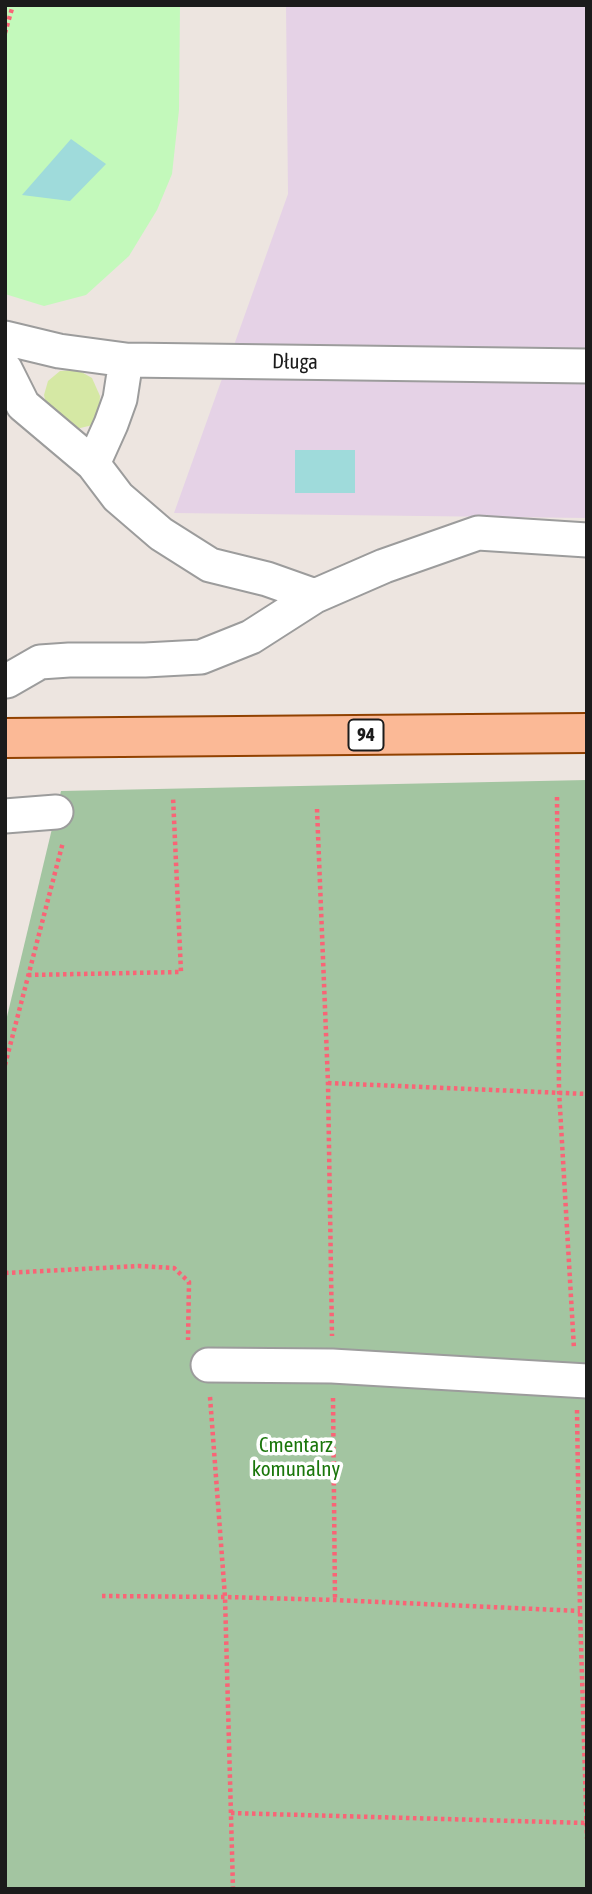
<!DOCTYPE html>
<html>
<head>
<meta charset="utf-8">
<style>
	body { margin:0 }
	#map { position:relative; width:592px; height:1894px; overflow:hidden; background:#ede5e0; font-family:"Asap Condensed",sans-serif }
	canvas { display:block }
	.frame { position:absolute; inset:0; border:7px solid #1b1b1b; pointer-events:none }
</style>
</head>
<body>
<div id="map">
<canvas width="592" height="1894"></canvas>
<div class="frame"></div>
</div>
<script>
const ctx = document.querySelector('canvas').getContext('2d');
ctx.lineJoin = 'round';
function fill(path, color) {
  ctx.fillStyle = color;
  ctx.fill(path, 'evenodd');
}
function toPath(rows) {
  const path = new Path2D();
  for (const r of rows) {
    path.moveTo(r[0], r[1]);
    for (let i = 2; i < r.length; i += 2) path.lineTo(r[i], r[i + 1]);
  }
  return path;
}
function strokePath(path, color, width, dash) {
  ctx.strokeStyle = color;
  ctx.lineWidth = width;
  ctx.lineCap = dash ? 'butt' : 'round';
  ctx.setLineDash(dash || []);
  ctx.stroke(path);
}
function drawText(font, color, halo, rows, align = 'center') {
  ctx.font = font + ' "Asap Condensed",sans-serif';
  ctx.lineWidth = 7;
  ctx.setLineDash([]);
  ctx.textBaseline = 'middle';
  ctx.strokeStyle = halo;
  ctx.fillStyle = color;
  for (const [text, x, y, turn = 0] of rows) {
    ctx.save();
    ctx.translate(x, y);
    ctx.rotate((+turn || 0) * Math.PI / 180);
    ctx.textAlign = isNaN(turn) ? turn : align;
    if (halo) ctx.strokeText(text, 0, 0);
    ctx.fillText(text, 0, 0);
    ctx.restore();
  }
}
fill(toPath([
	[286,5,587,5,587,518,174,513,288,194]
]), '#e5d2e6');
fill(toPath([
	[78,370,92,378,100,396,99,413,93,425,76,429,47,408,44,395,48,381,60,371]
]), '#d5e8a4');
fill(toPath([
	[587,780,587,1889,5,1889,5,1025,61,791]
]), '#a3c5a1');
fill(toPath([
	[5,5,180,5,179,110,172,174,157,210,129,256,86,295,44,306,5,294]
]), '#c3f9bb');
fill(toPath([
	[71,139,106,164,70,201,22,195],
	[295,450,355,450,355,493,295,493]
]), '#9fdbdb');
const minor = toPath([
	[5,338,59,351,126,360,587,366],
	[5,369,23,405,93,464,118,497,161,534,210,565,267,579,315,596,384,566,478,533,587,540],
	[93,464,111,424,120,399,126,360],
	[7,681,40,662,69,660,145,660,201,657,251,637,315,596],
	[5,816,56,812],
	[208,1365,332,1366,587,1381]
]);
const major = toPath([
	[5,738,587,733]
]);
strokePath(minor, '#9c9c9c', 37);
strokePath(major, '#914100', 42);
strokePath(toPath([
	[5,33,13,5],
	[557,797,559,1091,574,1349],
	[317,809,328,1083,332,1336],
	[28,975,181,972,173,797],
	[5,1065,63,842],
	[328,1083,587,1094],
	[5,1273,139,1266,174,1268,189,1282,188,1340],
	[210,1397,225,1597,233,1889],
	[333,1398,335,1600],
	[577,1410,580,1611,587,1839],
	[102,1596,225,1597,335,1600,580,1611],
	[231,1813,586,1823]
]), '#f96476', 4.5, [3.5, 3.5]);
strokePath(minor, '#fff', 33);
strokePath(major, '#fbb996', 38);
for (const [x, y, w] of [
	[366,735,35]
]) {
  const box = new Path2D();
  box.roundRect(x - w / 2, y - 15.5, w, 31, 5);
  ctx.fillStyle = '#fff';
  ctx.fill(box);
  strokePath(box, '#1b1b1b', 2);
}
drawText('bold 19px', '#1b1b1b', null, [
	["94",366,735]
]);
drawText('21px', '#1b1b1b', '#fff', [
	["Długa",295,362,1]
]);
drawText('21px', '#1a760b', '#fff', [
	["Cmentarz",296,1445],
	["komunalny",296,1469]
]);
</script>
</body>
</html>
